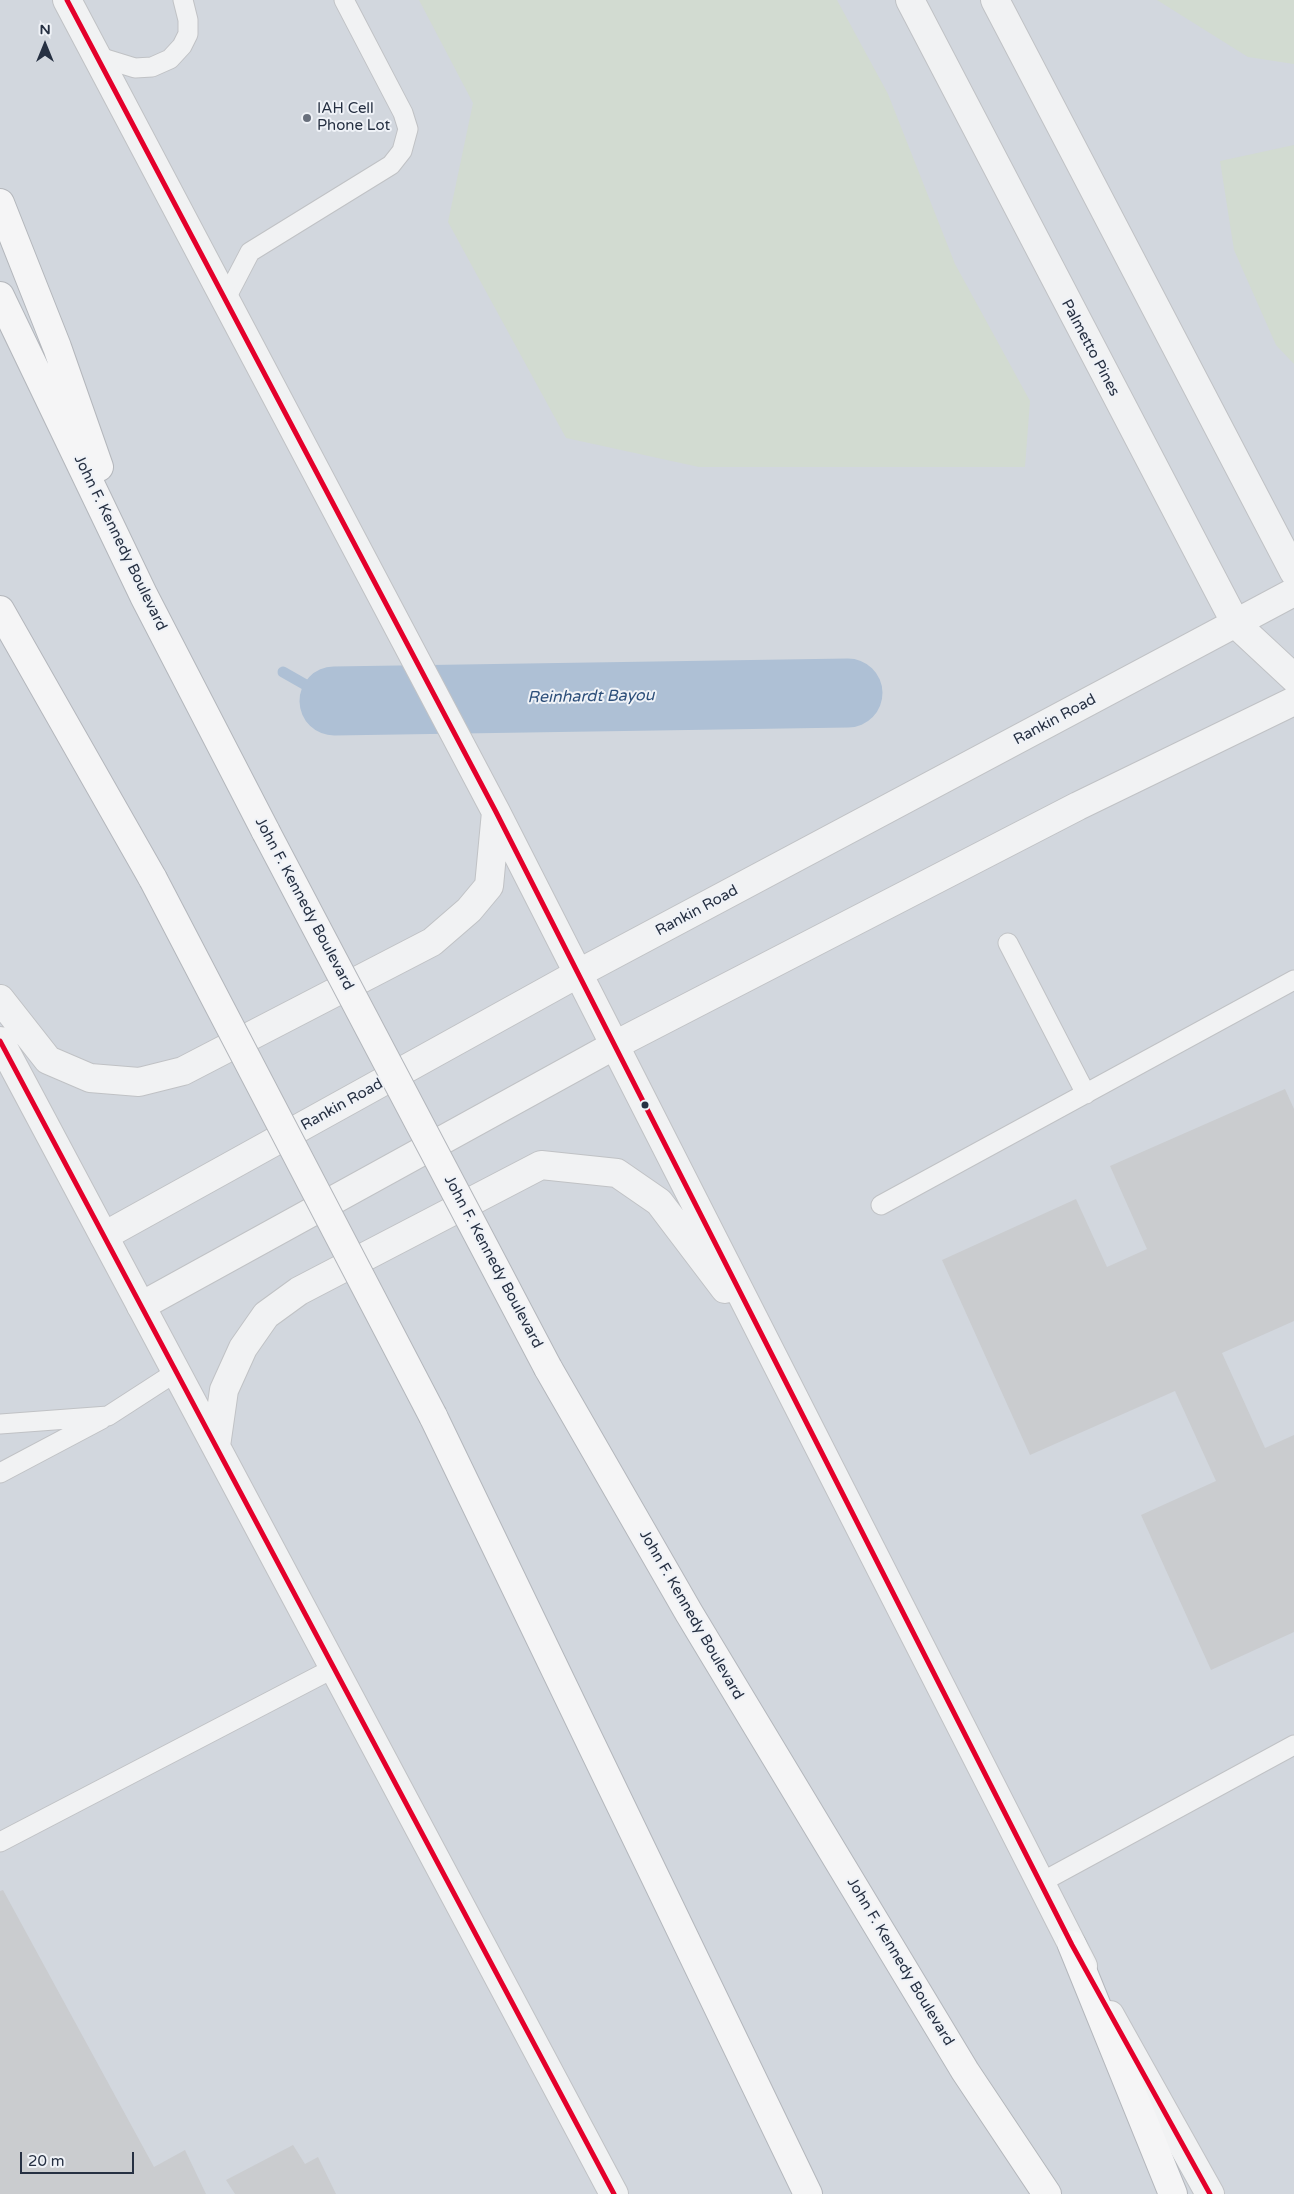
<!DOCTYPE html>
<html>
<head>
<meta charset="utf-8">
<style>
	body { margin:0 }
	#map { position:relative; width:1294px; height:2194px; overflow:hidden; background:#e2e4e7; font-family:"Varela Round",sans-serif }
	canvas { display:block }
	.north { position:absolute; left:20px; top:20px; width:50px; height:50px; -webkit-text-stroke:4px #eff2f7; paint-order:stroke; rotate:0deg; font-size:14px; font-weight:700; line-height:20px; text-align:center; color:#263042 }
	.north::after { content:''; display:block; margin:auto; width:18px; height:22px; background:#263042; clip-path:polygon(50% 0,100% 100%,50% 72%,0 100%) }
	.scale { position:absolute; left:20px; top:2152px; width:114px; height:22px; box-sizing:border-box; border:2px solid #263042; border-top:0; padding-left:6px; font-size:15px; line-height:18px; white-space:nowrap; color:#263042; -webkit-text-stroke:4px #eff2f7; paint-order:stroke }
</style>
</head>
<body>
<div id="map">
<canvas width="1294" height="2194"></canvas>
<div class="north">N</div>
<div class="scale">20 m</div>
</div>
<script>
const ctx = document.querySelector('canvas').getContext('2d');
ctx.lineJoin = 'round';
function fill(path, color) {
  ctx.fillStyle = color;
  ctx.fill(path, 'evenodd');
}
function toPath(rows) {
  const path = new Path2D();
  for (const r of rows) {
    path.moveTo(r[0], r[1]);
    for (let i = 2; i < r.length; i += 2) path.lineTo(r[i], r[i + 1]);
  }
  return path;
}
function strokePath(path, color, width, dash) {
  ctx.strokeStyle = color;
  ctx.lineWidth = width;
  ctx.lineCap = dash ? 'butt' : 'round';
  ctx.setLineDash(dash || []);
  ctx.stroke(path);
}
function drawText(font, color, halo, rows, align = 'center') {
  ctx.font = font + ' "Varela Round",sans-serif';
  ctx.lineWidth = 4;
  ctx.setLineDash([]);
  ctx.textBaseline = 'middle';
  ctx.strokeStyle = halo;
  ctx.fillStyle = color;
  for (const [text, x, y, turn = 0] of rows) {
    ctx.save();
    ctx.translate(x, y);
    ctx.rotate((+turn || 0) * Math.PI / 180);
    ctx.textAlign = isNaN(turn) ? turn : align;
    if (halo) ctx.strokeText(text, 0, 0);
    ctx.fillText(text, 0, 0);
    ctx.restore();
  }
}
fill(toPath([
	[0,0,1294,0,1294,2194,0,2194]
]), '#d2d7de');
fill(toPath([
	[419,0,837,0,888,94,955,264,1030,401,1025,467,699,467,566,438,448,222,473,103],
	[1157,0,1294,0,1294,64,1248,57],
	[1294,145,1294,364,1276,345,1234,250,1220,161]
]), '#d2dbd1');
strokePath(toPath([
	[283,672,334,701]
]), '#aec0d5', 11);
strokePath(toPath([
	[334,701,848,693]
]), '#aec0d5', 69);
fill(toPath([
	[1285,1089,1294,1109,1294,1321,1222,1353,1265,1448,1294,1435,1294,1632,1211,1670,1141,1515,1216,1481,1175,1391,1030,1455,942,1260,1076,1199,1107,1267,1147,1249,1110,1166],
	[3,1890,154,2167,185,2150,206,2194,0,2194,0,1891],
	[293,2145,305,2164,318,2157,336,2194,235,2194,226,2180]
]), '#cacccf');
const service = toPath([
	[96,56,135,68,152,67,170,59,182,46,188,34,188,20,183,0],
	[225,300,250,252,391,165,402,151,408,129,403,113,344,0],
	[1008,943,1086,1094],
	[881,1205,1294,980],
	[0,1424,108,1416,176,1372],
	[0,1473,102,1419],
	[0,1842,334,1668],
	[1040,1883,1294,1745]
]);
const minor = toPath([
	[910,0,1236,624,1294,678],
	[995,0,1294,572],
	[104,1236,579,973,1294,592],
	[141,1306,615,1045,1078,806,1294,701]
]);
const tertiary = toPath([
	[67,0,496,812,1083,1966],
	[0,999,48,1060,90,1078,139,1082,183,1071,432,942,469,910,489,886,496,812],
	[0,1041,614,2194],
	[216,1446,224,1390,243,1348,266,1315,299,1291,541,1165,617,1173,659,1202,725,1289],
	[1110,2015,1210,2194]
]);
const trunk = toPath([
	[0,203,57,347,99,467],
	[0,296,144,596,266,832],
	[0,610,153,879],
	[548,1368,689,1613,965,2071,1047,2194],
	[433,1416,808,2194],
	[1072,1945,1173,2194]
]);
strokePath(service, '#c0c2c5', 21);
strokePath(minor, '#c0c2c5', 30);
strokePath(tertiary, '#c0c2c5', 30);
strokePath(trunk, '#b4b7bc', 30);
strokePath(service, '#f1f2f3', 19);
strokePath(minor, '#f1f2f3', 28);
strokePath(tertiary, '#f1f2f3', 28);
strokePath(trunk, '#f5f5f6', 28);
const trunkBridge = toPath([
	[266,832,548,1368],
	[153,879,433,1416]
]);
strokePath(trunkBridge, '#b4b7bc', 30, []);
strokePath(trunkBridge, '#f5f5f6', 28);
strokePath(toPath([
	[67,0,496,812,1072,1945,1210,2194],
	[0,1041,614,2194]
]), '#e4002b', 5);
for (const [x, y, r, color] of [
	[307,118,5,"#686f7c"],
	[645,1105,4.5,"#263042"]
]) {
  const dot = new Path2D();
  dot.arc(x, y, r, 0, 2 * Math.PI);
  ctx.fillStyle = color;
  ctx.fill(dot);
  strokePath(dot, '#eff2f7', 2);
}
drawText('15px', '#263042', '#eff2f7', [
	["IAH Cell",317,109],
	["Phone Lot",317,126]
], 'left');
drawText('15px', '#263042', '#eff2f7', [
	["Palmetto Pines",1090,348,62],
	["John F. Kennedy Boulevard",120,543,64],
	["Rankin Road",1055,720,-28],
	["John F. Kennedy Boulevard",304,904,62],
	["Rankin Road",697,911,-28],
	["Rankin Road",342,1105,-29],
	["John F. Kennedy Boulevard",493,1262,62],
	["John F. Kennedy Boulevard",691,1615,60],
	["John F. Kennedy Boulevard",900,1962,59]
]);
drawText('italic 16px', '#2d4f7a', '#eff2f7', [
	["Reinhardt Bayou",591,697,-1]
]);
</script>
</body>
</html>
